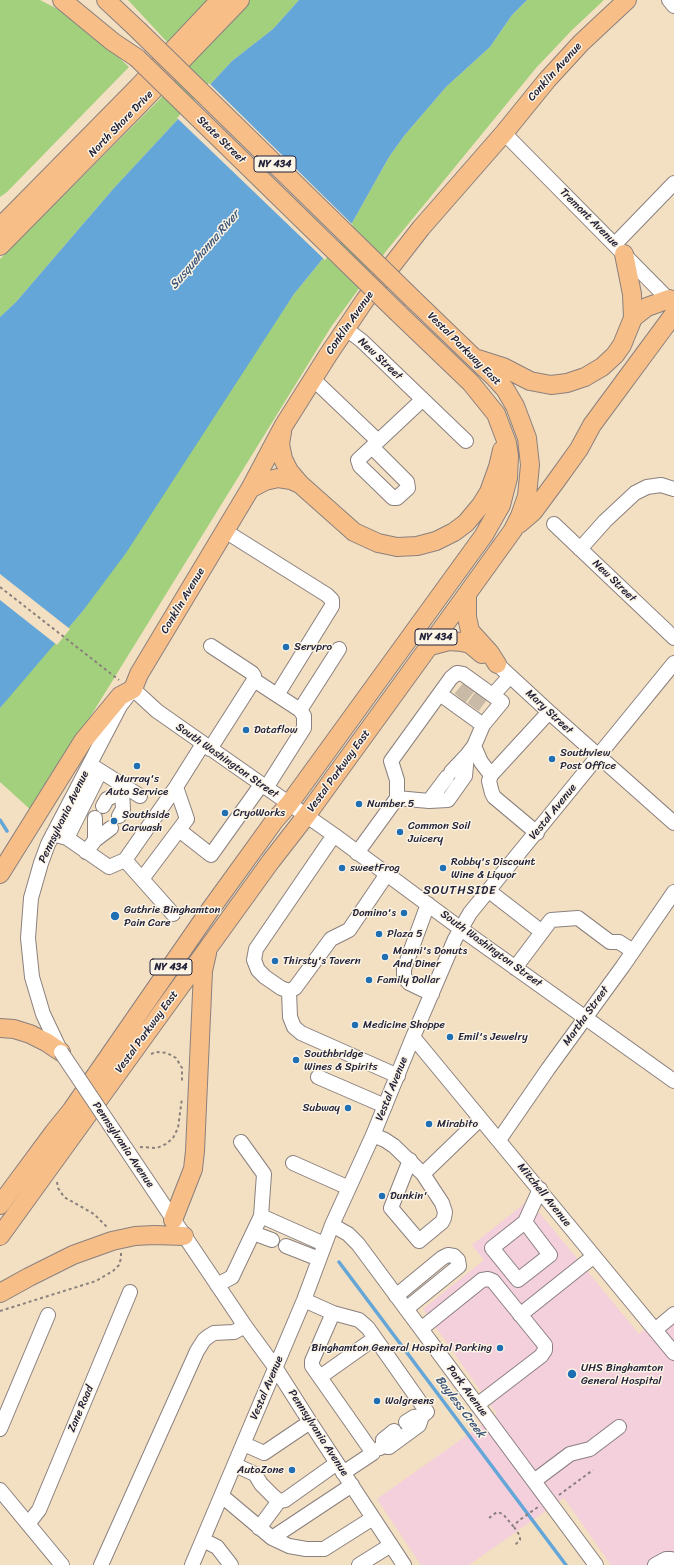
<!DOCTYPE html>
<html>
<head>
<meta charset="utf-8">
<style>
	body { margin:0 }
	canvas { display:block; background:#f3dfc2 }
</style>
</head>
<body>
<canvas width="674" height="1565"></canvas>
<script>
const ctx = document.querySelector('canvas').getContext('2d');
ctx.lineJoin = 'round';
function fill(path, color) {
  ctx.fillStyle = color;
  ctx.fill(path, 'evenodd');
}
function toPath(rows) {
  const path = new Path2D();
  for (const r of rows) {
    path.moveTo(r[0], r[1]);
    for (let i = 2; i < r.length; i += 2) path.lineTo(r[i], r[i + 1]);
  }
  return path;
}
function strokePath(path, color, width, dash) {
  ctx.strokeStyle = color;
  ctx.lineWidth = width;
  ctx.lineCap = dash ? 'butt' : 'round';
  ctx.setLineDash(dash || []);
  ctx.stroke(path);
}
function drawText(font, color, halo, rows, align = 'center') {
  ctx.font = font + ' Sriracha,sans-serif';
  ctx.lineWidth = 3;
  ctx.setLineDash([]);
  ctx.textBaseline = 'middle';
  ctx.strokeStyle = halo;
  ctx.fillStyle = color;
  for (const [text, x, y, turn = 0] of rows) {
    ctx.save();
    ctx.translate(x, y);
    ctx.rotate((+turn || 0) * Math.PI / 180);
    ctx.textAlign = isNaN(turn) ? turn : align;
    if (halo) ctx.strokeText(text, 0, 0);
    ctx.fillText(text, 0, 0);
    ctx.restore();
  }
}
fill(toPath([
	[529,1200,639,1334,674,1306,674,1565,611,1565,564,1498,469,1565,421,1565,377,1499,497,1414,423,1309,484,1260,472,1245]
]), '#f4cfdc');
fill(toPath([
	[0,0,40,0,77,19,129,67,7,192,0,197],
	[128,0,209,0,168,43],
	[249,0,299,0,273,29,232,61,114,188,16,302,0,317,0,259,159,100],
	[527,0,604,0,572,30,536,68,387,250,331,327,32,811,0,782,0,708,7,698,82,612,294,294,352,223,389,157,404,136,446,87,490,47,512,15]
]), '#a3d07d');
fill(toPath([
	[299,0,527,0,512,15,490,47,446,87,404,136,389,157,352,223,294,294,126,553,82,612,0,708,0,317,16,302,114,188,232,61,273,29]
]), '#65a6d8');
fill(toPath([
	[209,83,353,225,325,260,177,118],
	[0,574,70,629,57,645,0,600]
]), '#f3dfc2');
strokePath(toPath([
	[0,820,7,831],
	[339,1262,566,1565]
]), '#65a6d8', 3.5);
strokePath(toPath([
	[460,698,469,687],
	[473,707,481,696]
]), '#c9b9a7', 14, [14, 7]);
const minor = toPath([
	[669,0,674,6],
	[504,133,674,305],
	[615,244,674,183],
	[345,328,362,341,466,441],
	[313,379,378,441],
	[372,447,407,482,408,488,397,498,393,498,360,466,358,460,422,400],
	[554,524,674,638],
	[225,531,327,595,332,600,332,606,277,695],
	[580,549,605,521,635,493,647,487,661,485,674,489],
	[211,646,252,673,254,676,254,680],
	[497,664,549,712,674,823],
	[440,694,483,725,474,746,467,755,451,772],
	[493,695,510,676],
	[300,710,339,649],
	[474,746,481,762,491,775],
	[210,749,254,680,300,710,304,716,304,728,266,788],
	[94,767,140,796],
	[397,798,429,801,448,800,465,776,467,755],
	[429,801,447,777],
	[103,806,107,799,122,792,125,787],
	[119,816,123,809,122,792],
	[179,830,211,855,261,785],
	[537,833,494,797,492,793,489,781,491,775,549,712],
	[53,834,67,838,109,867,125,860,176,787,203,744],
	[334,835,256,949,254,960,258,970,265,977,281,988,289,991,295,988,331,939,349,930,387,874],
	[67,838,100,772],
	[95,840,95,818],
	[86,852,95,840,111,828],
	[357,853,397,798,397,780,391,761,451,678,457,673,463,674,502,702,483,725],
	[125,860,173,914],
	[142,879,187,819,176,787],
	[489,891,542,932],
	[428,904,404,969,404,977,409,983,432,994],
	[515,968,551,920,578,918,610,942,619,942,633,951],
	[289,991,290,1017,294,1027,301,1033,398,1076],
	[413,1037,674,1353],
	[61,1052,43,1014,32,977,28,938,31,898,41,863,48,844,120,706,133,689,157,711,334,835,461,929,674,1081],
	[318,1077,385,1106],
	[373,1135,385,1140,394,1146,423,1174,480,1119],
	[499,1140,548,1069,623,966,674,892],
	[241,1142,264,1174,261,1216],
	[122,1143,245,1326,275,1367,310,1422,404,1565],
	[410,1160,391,1208,419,1241,442,1222,444,1218,445,1212,442,1203,423,1174],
	[293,1163,349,1188],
	[525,1222,492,1248,518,1280,550,1255,525,1222,540,1189],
	[332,1225,348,1234,358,1244,596,1565],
	[253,1233,272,1240],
	[286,1246,319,1259],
	[217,1285,232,1277,261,1216,324,1244],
	[396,1296,442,1258,448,1255,454,1256,458,1260,459,1266,406,1309],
	[304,1300,333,1313,312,1361,312,1366,373,1453,343,1473],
	[333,1313,359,1320,368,1328,427,1412,422,1416,414,1417,406,1422],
	[520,1315,594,1256],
	[421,1329,482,1280,488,1279,493,1281,545,1345,545,1350,541,1356,477,1405],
	[655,1330,674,1314],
	[320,1377,375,1338],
	[0,1429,48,1315],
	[244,1444,264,1453,310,1422],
	[383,1446,389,1447,419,1425,422,1416],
	[380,1448,383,1446,383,1440,394,1431],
	[235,1465,255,1474,261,1484,273,1496,279,1501,285,1500,337,1463],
	[534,1481,570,1454,590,1449,619,1427],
	[0,1490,62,1565],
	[222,1496,272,1538,289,1546,306,1549,324,1549,373,1518],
	[28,1524,39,1510,130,1292],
	[259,1528,279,1501],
	[272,1538,352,1485],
	[203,1540,217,1547,231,1565],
	[101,1565,197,1351,204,1340,209,1336,214,1333,234,1332,245,1326],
	[192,1565,304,1300,332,1225,373,1135,413,1037,455,939,470,913,674,663],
	[359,1565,391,1545],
	[655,1565,666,1559,671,1559,674,1563]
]);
const major = toPath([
	[62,0,113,42,137,58],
	[106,0,138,30],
	[0,227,139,86,220,0],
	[0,246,136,108,240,0],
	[633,318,647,307,669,299],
	[478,359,503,367,530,381,551,385,567,383,585,377,602,367,615,355,622,345,633,318,632,294,624,254],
	[282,432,280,444,283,459,289,471,300,484,354,532,378,543,397,547,417,546,436,541,454,532,466,523,481,505,489,492,498,467,502,450],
	[250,489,265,481,278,478,291,480,300,484],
	[519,524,533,512,556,481,579,449,592,425,674,314],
	[467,594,467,617,470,631,490,653,497,664],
	[430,646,449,641,462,642,470,644,482,654],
	[0,874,83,741,120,696,133,689,139,674,250,489,284,425,328,355,365,300,421,228,504,133,547,80,581,43,627,0],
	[0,1028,14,1029,30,1034,46,1042,61,1052],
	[0,1205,54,1132,71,1111,210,910,275,820,289,804,484,535,501,505,508,478,509,456,507,443,496,414,471,383,398,313],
	[173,1220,193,1169,195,1151,203,971,207,953],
	[0,1236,271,861,306,816,467,594,513,530,520,516,527,496,530,465,527,438,515,406,505,389,494,377,413,299],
	[0,1293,29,1277,73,1255,112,1241,135,1236,154,1235,184,1236]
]);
strokePath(minor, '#8a807e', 16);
strokePath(major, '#8a807e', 20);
strokePath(toPath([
	[0,587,119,680],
	[151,1054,156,1052,167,1053,176,1058,182,1068,182,1083],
	[140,1147,157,1148,166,1144,173,1138,178,1128,182,1098],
	[57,1182,58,1188,64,1197,94,1214,107,1227],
	[0,1311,96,1281,113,1271,119,1265,121,1258,121,1253],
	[559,1495,593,1470],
	[489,1518,497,1512,503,1514,513,1526,521,1519,538,1507],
	[514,1527,520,1536,520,1540,514,1546]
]), '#8a807e', 2, [3, 3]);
strokePath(minor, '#fff', 14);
strokePath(major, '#f7be88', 18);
const minorBridge = toPath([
	[61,1052,122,1143]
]);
const majorBridge = toPath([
	[138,30,413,299],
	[137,58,398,313]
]);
strokePath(minorBridge, '#8a807e', 16, []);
strokePath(majorBridge, '#8a807e', 20, []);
strokePath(minorBridge, '#fff', 14);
strokePath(majorBridge, '#f7be88', 18);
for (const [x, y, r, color] of [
	[286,647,4,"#1f6fb2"],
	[246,730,4,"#1f6fb2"],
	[552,759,4,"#1f6fb2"],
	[137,766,4,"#1f6fb2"],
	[359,804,4,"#1f6fb2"],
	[225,813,4,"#1f6fb2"],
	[114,821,4,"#1f6fb2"],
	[400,832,4,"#1f6fb2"],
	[342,868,4,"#1f6fb2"],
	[443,868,4,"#1f6fb2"],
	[404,913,4,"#1f6fb2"],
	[115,916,5,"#1f6fb2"],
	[379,934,4,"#1f6fb2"],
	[385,957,4,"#1f6fb2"],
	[275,961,4,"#1f6fb2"],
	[369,980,4,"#1f6fb2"],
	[355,1025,4,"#1f6fb2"],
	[450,1037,4,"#1f6fb2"],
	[296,1060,4,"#1f6fb2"],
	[348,1108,4,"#1f6fb2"],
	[429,1124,4,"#1f6fb2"],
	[382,1196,4,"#1f6fb2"],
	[500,1348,4,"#1f6fb2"],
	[572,1374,5,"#1f6fb2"],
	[377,1401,4,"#1f6fb2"],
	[292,1470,4,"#1f6fb2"]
]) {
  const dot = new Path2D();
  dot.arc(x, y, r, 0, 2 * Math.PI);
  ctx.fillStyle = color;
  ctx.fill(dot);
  strokePath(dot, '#fcf5e5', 1.5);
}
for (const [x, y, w] of [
	[275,164,42],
	[436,637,42],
	[171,967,42]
]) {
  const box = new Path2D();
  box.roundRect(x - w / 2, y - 8, w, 16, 3);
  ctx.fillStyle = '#fcf5e5';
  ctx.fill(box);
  strokePath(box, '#22223b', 1);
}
drawText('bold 10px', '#22223b', null, [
	["NY 434",275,164],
	["NY 434",436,637],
	["NY 434",171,967]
]);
drawText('11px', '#22223b', '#fcf5e5', [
	["Conklin Avenue",555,72,-48],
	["North Shore Drive",121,124,-46],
	["State Street",221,140,44],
	["Tremont Avenue",589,218,45],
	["Conklin Avenue",350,323,-55],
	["Vestal Parkway East",464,349,45],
	["New Street",380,359,43],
	["New Street",614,581,44],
	["Conklin Avenue",183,601,-59],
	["Mary Street",549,712,43],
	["South Washington Street",227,761,35],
	["Vestal Parkway East",339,771,-54],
	["Vestal Avenue",553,812,-51],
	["Pennsylvania Avenue",64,817,-64],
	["South Washington Street",491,949,36],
	["Martha Street",586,1016,-54],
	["Vestal Parkway East",147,1032,-54],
	["Vestal Avenue",392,1089,-68],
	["Pennsylvania Avenue",123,1145,56],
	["Mitchell Avenue",544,1195,51],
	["Vestal Avenue",267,1388,-67],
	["Park Avenue",467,1391,53],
	["Zane Road",81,1409,-67],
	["Pennsylvania Avenue",318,1433,57]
]);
drawText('11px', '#22223b', '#fcf5e5', [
	["Servpro",294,647],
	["Dataflow",254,730],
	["Southview",560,753],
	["Post Office",560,766],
	["Murray's",137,779,"center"],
	["Auto Service",137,792,"center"],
	["Number 5",367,804],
	["CryoWorks",233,813],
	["Southside",122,815],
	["Carwash",122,828],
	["Common Soil",408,826],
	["Juicery",408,839],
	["Robby's Discount",451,862],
	["Wine & Liquor",451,875],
	["sweetFrog",350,868],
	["Guthrie Binghamton",124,910],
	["Pain Care",124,923],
	["Domino's",396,913,"right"],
	["Plaza 5",387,934],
	["Manni's Donuts",393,951],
	["And Diner",393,964],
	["Thirsty's Tavern",283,961],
	["Family Dollar",377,980],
	["Medicine Shoppe",363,1025],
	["Emil's Jewelry",458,1037],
	["Southbridge",304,1054],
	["Wines & Spirits",304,1067],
	["Subway",340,1108,"right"],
	["Mirabito",437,1124],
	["Dunkin'",390,1196],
	["Binghamton General Hospital Parking",492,1348,"right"],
	["UHS Binghamton",581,1368],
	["General Hospital",581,1381],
	["Walgreens",385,1401],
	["AutoZone",284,1470,"right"]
], 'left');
drawText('italic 12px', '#3d577a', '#fcf5e5', [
	["Susquehanna River",205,250,-49],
	["Bayless Creek",460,1407,53]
]);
ctx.letterSpacing = '1px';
drawText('12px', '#22223b', '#fcf5e5', [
	["SOUTHSIDE",460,891]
]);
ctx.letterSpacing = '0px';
</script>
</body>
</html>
